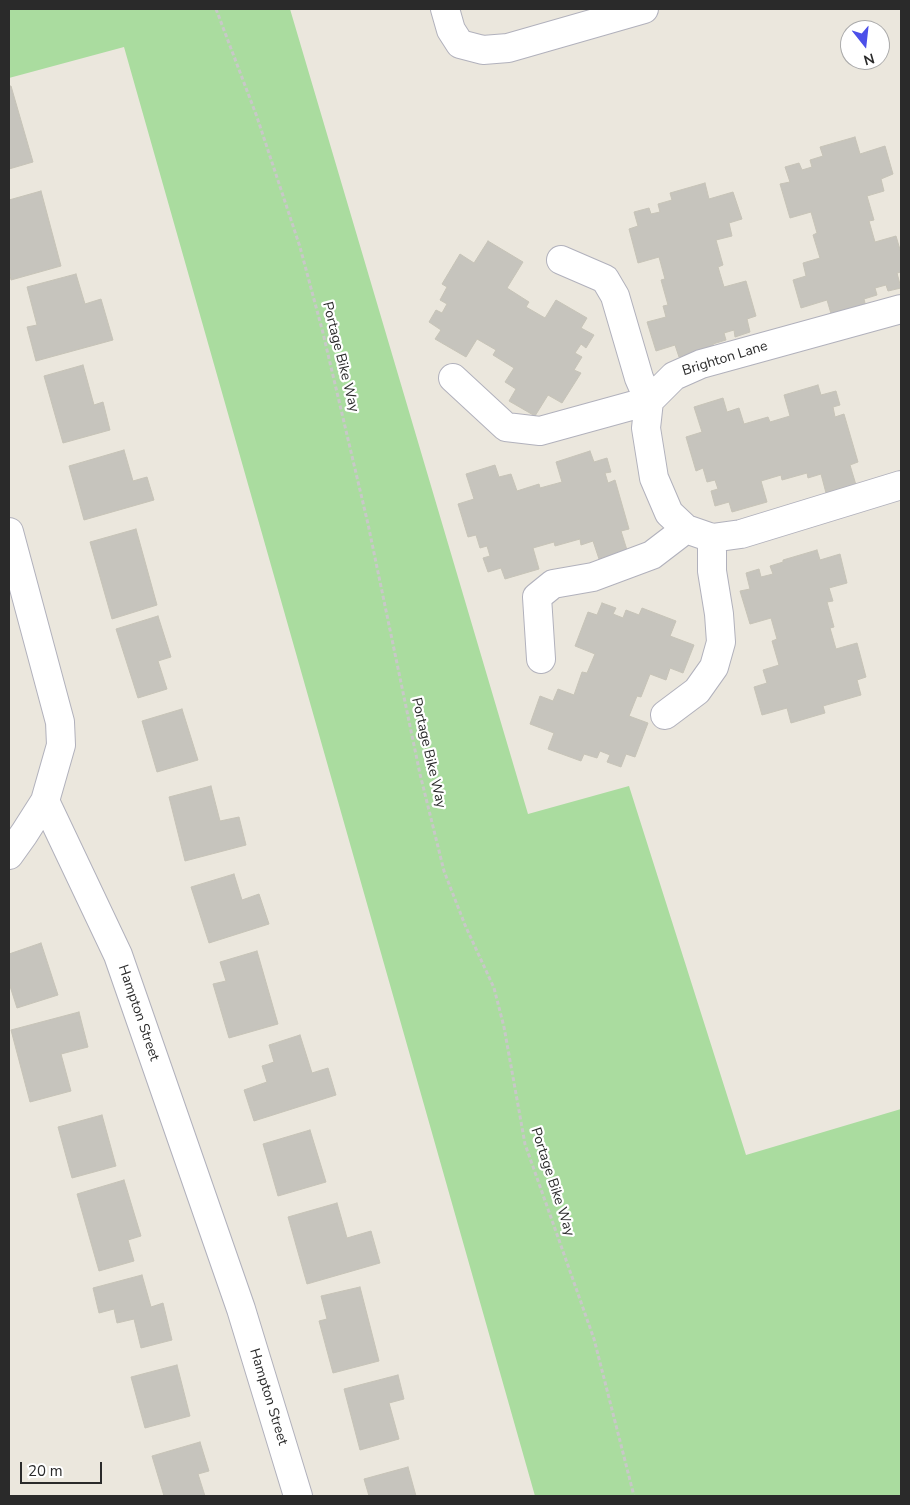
<!DOCTYPE html>
<html>
<head>
<meta charset="utf-8">
<style>
	body { margin:0 }
	#map { position:relative; width:910px; height:1505px; overflow:hidden; background:#ebe7dd; font-family:"Nunito Sans",sans-serif }
	canvas { display:block }
	.frame { position:absolute; inset:0; border:10px solid #2a2a2a; pointer-events:none }
	.north { position:absolute; left:840px; top:20px; width:50px; height:50px; box-sizing:border-box; background:#fff; border:1px solid #aaa; border-radius:50%; rotate:164deg; font-size:14px; font-weight:700; line-height:20px; text-align:center; color:#2a2a2a }
	.north::after { content:''; display:block; margin:auto; width:18px; height:22px; background:#4c50e9; clip-path:polygon(50% 0,100% 100%,50% 72%,0 100%) }
	.scale { position:absolute; left:20px; top:1462px; width:82px; height:22px; box-sizing:border-box; border:2px solid #2a2a2a; border-top:0; padding-left:6px; font-size:15px; line-height:18px; white-space:nowrap; color:#2a2a2a; -webkit-text-stroke:4px #fff; paint-order:stroke }
</style>
</head>
<body>
<div id="map">
<canvas width="910" height="1505"></canvas>
<div class="frame"></div>
<div class="north">N</div>
<div class="scale">20 m</div>
</div>
<script>
const ctx = document.querySelector('canvas').getContext('2d');
ctx.lineJoin = 'round';
function fill(path, color) {
  ctx.fillStyle = color;
  ctx.fill(path, 'evenodd');
}
function toPath(rows) {
  const path = new Path2D();
  for (const r of rows) {
    path.moveTo(r[0], r[1]);
    for (let i = 2; i < r.length; i += 2) path.lineTo(r[i], r[i + 1]);
  }
  return path;
}
function strokePath(path, color, width, dash) {
  ctx.strokeStyle = color;
  ctx.lineWidth = width;
  ctx.lineCap = dash ? 'butt' : 'round';
  ctx.setLineDash(dash || []);
  ctx.stroke(path);
}
function drawText(font, color, halo, rows, align = 'center') {
  ctx.font = font + ' "Nunito Sans",sans-serif';
  ctx.lineWidth = 4.5;
  ctx.setLineDash([]);
  ctx.textBaseline = 'middle';
  ctx.strokeStyle = halo;
  ctx.fillStyle = color;
  for (const [text, x, y, turn = 0] of rows) {
    ctx.save();
    ctx.translate(x, y);
    ctx.rotate((+turn || 0) * Math.PI / 180);
    ctx.textAlign = isNaN(turn) ? turn : align;
    if (halo) ctx.strokeText(text, 0, 0);
    ctx.fillText(text, 0, 0);
    ctx.restore();
  }
}
fill(toPath([
	[9,9,290,9,528,814,629,786,746,1155,901,1109,901,1496,535,1496,124,47,9,78]
]), '#aadc9f');
const building = toPath([
	[9,86,11,86,33,162,9,169,9,86],
	[855,137,860,154,885,146,893,174,881,179,884,191,867,196,874,220,869,221,875,242,896,236,901,253,901,272,897,273,901,288,888,291,886,285,875,288,877,295,864,299,866,307,832,317,827,300,801,308,793,280,806,276,803,263,820,258,813,235,817,233,811,212,790,218,780,184,790,182,785,167,799,163,802,170,812,167,810,160,823,156,820,147,855,137],
	[705,183,709,199,733,192,742,219,729,223,732,236,716,240,723,265,718,267,724,287,746,281,756,316,747,319,750,332,735,337,734,330,724,333,726,340,713,344,714,347,679,357,675,345,656,351,647,322,666,317,663,306,668,305,661,280,665,279,659,257,638,263,629,229,638,226,634,212,649,208,651,214,660,212,658,204,672,200,670,193,705,183],
	[41,191,61,266,11,280,9,270,9,200,41,191],
	[488,241,523,262,507,288,529,302,526,307,545,318,556,300,587,318,581,328,594,335,586,348,581,344,575,353,582,357,574,370,581,373,562,403,548,395,535,416,509,401,516,389,505,382,514,368,493,355,496,350,477,339,466,357,435,339,441,330,429,322,436,310,442,313,447,304,440,300,447,287,442,284,460,254,474,263,488,241],
	[76,274,85,304,101,299,113,340,36,361,27,327,37,325,27,287,76,274],
	[83,365,94,405,103,402,110,430,63,443,44,376,83,365],
	[818,385,821,395,836,391,840,405,833,407,835,417,844,414,858,462,850,465,856,485,826,493,821,474,808,478,807,473,782,480,781,475,761,481,767,502,732,512,729,502,715,506,711,491,718,489,715,480,707,482,703,468,696,471,686,437,702,432,694,407,723,398,727,412,739,408,744,424,768,417,770,422,790,416,784,395,818,385],
	[124,450,133,481,147,477,154,500,84,520,69,466,124,450],
	[590,451,594,462,607,458,611,472,605,473,608,483,615,480,629,529,621,531,627,550,599,559,593,541,581,545,580,539,555,546,554,542,533,548,539,569,505,579,501,568,488,572,483,558,490,556,487,546,480,548,476,535,468,537,458,504,474,499,466,474,495,465,499,477,511,474,517,491,539,484,540,488,562,482,556,462,590,451],
	[136,529,157,605,112,619,90,542,136,529],
	[817,550,820,560,840,554,847,583,829,588,833,601,827,602,834,627,830,628,836,649,857,643,866,677,857,680,861,695,823,706,825,713,791,723,787,708,762,715,754,687,767,683,763,670,779,665,772,641,777,639,771,618,750,624,740,591,750,589,746,573,759,569,761,577,773,574,770,566,783,562,783,560,817,550],
	[602,603,616,608,613,614,623,618,626,610,639,615,642,608,676,621,670,636,694,645,683,673,670,668,666,680,650,674,641,697,637,696,629,716,648,723,635,757,626,754,621,767,607,762,610,755,600,751,597,758,584,754,581,761,548,749,554,733,530,724,540,696,553,701,558,689,574,695,582,672,587,673,595,654,575,646,588,612,597,615,602,603],
	[158,616,171,657,158,661,167,689,138,698,116,629,158,616],
	[182,709,198,760,157,772,142,721,182,709],
	[211,786,220,821,239,817,246,845,185,861,169,797,211,786],
	[234,874,242,900,259,894,269,924,209,943,191,887,234,874],
	[41,943,58,995,17,1008,9,983,9,954,41,943],
	[257,951,278,1024,229,1038,213,984,226,981,220,962,257,951],
	[79,1012,88,1047,61,1054,71,1091,30,1102,11,1030,79,1012],
	[300,1035,312,1073,328,1068,336,1095,254,1121,244,1090,267,1082,262,1066,274,1062,269,1045,300,1035],
	[102,1115,116,1166,72,1178,58,1127,102,1115],
	[310,1130,326,1182,278,1196,263,1144,310,1130],
	[124,1180,141,1236,128,1240,134,1261,99,1271,77,1194,124,1180],
	[337,1203,347,1238,371,1231,380,1263,307,1284,288,1217,337,1203],
	[142,1275,151,1307,163,1303,172,1340,141,1348,134,1319,117,1323,114,1309,99,1313,93,1288,142,1275],
	[360,1287,379,1361,333,1373,319,1321,327,1319,321,1296,360,1287],
	[177,1365,190,1416,145,1428,131,1377,177,1365],
	[398,1375,404,1399,389,1403,399,1439,360,1450,344,1389,398,1375],
	[200,1442,209,1471,198,1474,205,1496,164,1496,152,1456,200,1442],
	[408,1467,416,1496,369,1496,364,1479,408,1467]
]);
fill(building, '#c6c4bd');
strokePath(building, '#c6c3b7', 1);
const minor = toPath([
	[445,9,451,30,460,44,483,50,508,48,644,9],
	[901,309,701,364,674,376,649,401,646,428,654,478,669,513,686,529,712,538,741,534,901,485],
	[453,378,506,427,540,431,649,401,639,378,615,296,605,279,561,260],
	[9,532,60,722,61,745,45,801,118,955,241,1309,298,1496],
	[541,659,537,597,553,584,593,577,652,555,686,529],
	[665,715,697,691,714,667,721,642,719,614,712,571,712,538],
	[9,855,24,834,45,801]
]);
strokePath(minor, '#b1b1bc', 30);
strokePath(toPath([
	[216,9,257,117,300,247,323,333,368,524,420,774,444,871,465,925,494,988,504,1027,525,1144,594,1339,634,1496]
]), '#c8c8c8', 3, [4, 2.5]);
strokePath(minor, '#fff', 28);
drawText('14px', '#2a2a2a', '#fff', [
	["Portage Bike Way",340,357,76],
	["Brighton Lane",725,359,-17],
	["Portage Bike Way",428,753,77],
	["Hampton Street",138,1013,71],
	["Portage Bike Way",552,1182,72],
	["Hampton Street",268,1397,73]
]);
</script>
</body>
</html>
